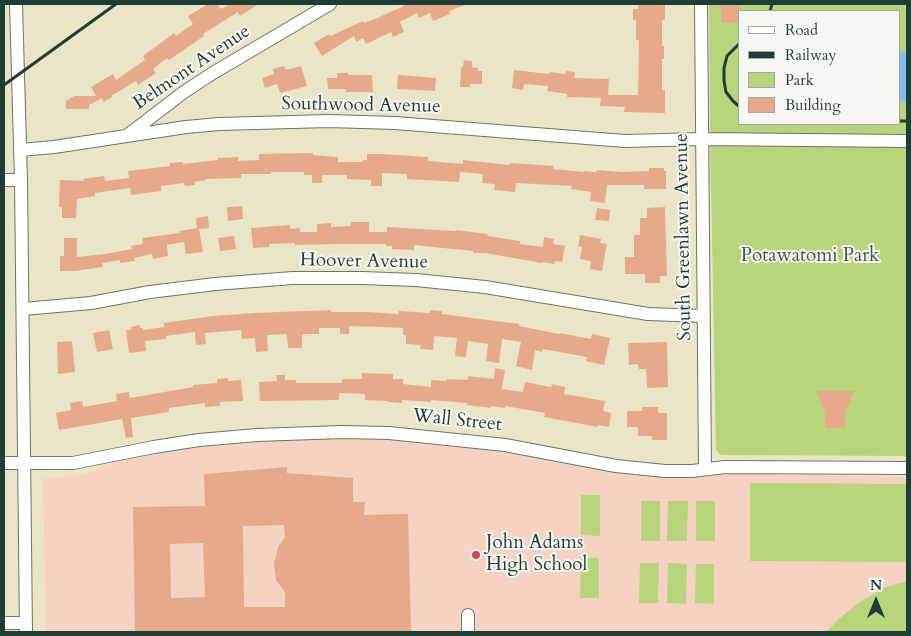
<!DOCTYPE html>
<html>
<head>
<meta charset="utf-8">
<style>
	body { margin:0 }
	#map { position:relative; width:911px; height:636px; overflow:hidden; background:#ebe5c7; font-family:Cardo,serif }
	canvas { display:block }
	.frame { position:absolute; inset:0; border:5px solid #1f3d34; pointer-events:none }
	.legend { position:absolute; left:738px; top:10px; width:162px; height:115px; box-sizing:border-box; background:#f6f6f2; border:1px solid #a0aca6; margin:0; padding:6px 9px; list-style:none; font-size:15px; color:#1f3d34 }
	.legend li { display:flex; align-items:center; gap:10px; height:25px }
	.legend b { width:25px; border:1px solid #a0aca6 }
	.north { position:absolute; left:851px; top:576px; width:50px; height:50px; -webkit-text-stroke:4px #f6f6f2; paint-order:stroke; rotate:0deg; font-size:14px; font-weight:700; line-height:20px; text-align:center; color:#1f3d34 }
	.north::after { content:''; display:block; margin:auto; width:18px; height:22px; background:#1f3d34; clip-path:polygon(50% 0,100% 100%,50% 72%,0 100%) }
</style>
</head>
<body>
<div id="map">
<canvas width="911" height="636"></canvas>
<div class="frame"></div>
<ul class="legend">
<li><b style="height:6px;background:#fff"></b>Road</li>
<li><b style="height:6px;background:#1f3d34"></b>Railway</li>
<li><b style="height:14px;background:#b8d57b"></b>Park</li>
<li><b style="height:14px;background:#e6aa8a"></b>Building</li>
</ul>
<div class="north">N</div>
</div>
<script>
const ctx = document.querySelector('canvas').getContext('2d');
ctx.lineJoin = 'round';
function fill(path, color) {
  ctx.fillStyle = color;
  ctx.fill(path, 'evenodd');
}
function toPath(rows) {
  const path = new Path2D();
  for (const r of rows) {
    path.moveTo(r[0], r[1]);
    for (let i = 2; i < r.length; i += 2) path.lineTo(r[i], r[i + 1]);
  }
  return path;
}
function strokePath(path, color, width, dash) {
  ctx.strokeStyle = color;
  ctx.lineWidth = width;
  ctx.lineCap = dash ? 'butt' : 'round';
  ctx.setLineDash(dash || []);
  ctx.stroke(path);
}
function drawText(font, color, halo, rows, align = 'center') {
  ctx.font = font + ' Cardo,serif';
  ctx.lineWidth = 4;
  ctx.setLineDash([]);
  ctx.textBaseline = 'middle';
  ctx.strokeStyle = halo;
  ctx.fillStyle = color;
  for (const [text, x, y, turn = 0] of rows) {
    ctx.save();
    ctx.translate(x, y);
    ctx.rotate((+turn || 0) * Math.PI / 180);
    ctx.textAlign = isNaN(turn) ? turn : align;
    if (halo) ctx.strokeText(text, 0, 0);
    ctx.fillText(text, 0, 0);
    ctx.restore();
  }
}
fill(toPath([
	[296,439,407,440,509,451,689,477,733,474,907,477,907,632,46,632,43,479,83,475,116,461,174,450,207,446]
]), '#f6d2c3');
fill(toPath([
	[709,4,907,4,907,456,721,455,716,450,710,131],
	[740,11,900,11,900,124,740,124],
	[750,483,907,484,907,562,750,561],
	[581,495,600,495,600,536,581,535],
	[641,501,660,501,660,541,641,541],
	[668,501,688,501,687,541,667,541],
	[696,501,715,501,715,541,696,541],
	[581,558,599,558,599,598,580,598],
	[640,563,659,563,658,603,639,603],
	[668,563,687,564,686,604,667,603],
	[696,564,714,564,714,604,695,603],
	[907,581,907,632,826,632,840,618,861,601,886,587]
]), '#b8d57b');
fill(toPath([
	[900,51,907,52,907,102,900,100]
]), '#87b9f4');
fill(toPath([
	[208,4,217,4,221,9,230,4,259,4,240,16,238,12,203,34,204,36,169,60,167,58,153,69,156,73,138,85,136,81,111,96,112,97,104,102,102,98,89,105,89,109,66,109,66,101,74,96,96,96,91,87,113,74,116,80,145,60,143,56,174,33,176,36,193,24,188,16],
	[408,4,465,5,449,11,450,14,433,21,430,13,419,18,417,13,400,22,404,32,393,37,391,32,366,44,363,38,356,42,354,36,322,56,314,43,329,34,330,36,363,21,364,23,375,19],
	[638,4,665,4,665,20,662,20,662,46,664,46,664,59,662,59,662,90,665,90,665,113,624,112,625,107,600,106,601,98,567,97,567,94,547,91,548,86,524,84,523,90,512,88,514,70,549,74,550,72,565,74,566,71,575,72,574,78,609,79,608,95,638,95,639,40,636,40,636,20,633,20,633,9,638,9],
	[721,4,740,4,740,22,721,23],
	[464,60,472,61,472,67,478,68,478,71,482,71,482,84,470,84,470,87,460,87,461,67,463,67],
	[284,66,286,70,301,66,307,86,280,93,277,84,265,88,262,78,274,74,273,69],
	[337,73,348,73,348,75,372,75,373,92,346,92,346,89,328,89,327,78,337,78],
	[398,75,436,78,435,91,397,89],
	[313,153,313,155,338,157,338,162,363,162,363,160,367,160,367,154,383,154,428,157,428,161,463,164,463,160,510,165,510,163,526,164,554,166,553,169,584,172,584,171,596,172,597,170,622,172,649,171,649,168,664,168,664,171,666,171,666,189,644,189,644,185,607,185,605,203,590,201,591,192,571,189,572,186,516,183,515,192,494,190,495,184,482,183,483,174,460,172,459,182,407,179,407,174,382,173,382,186,371,186,371,180,347,179,347,175,322,175,322,183,312,183,312,175,304,175,304,172,271,172,271,174,241,174,241,178,206,179,206,180,195,182,195,185,185,186,184,183,161,186,161,191,131,195,130,188,95,193,95,196,77,199,76,218,62,218,62,207,59,207,60,180,84,181,83,179,104,176,105,181,129,178,128,171,170,166,170,163,183,162,183,164,218,160,218,158,238,157,238,161,259,160,259,154],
	[242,206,243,219,228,221,227,207],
	[665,207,667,276,660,276,660,283,645,283,645,274,625,274,625,257,634,257,634,235,640,235,640,218,647,218,647,208],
	[597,208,610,210,609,221,595,220],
	[208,216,209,228,199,229,203,252,186,254,184,242,167,245,168,256,153,259,152,254,134,258,135,261,120,263,120,260,102,263,103,267,75,271,60,271,60,256,64,256,64,238,77,238,77,257,105,254,132,249,131,246,143,244,142,238,180,233,179,231,197,228,196,218],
	[351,222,369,222,369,232,387,232,387,227,456,231,456,230,488,234,487,236,520,241,520,244,543,247,544,237,554,239,553,244,565,246,562,262,555,261,554,264,543,262,542,263,485,253,473,253,473,251,414,245,414,250,392,249,392,246,386,246,386,244,336,244,295,245,295,243,269,244,269,247,253,248,251,228,290,225,290,229,300,228,300,232,317,232,317,224,331,223,331,227,351,226],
	[580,235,601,239,600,243,607,244,602,271,590,269,591,261,580,259,582,247,578,246],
	[234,236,236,249,220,251,218,238],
	[331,310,331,312,368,312,398,314,399,311,430,313,430,310,442,311,442,314,519,324,519,326,559,334,560,333,591,339,592,334,610,338,604,365,586,361,587,357,543,349,542,352,535,350,532,370,516,366,521,342,502,339,499,363,486,361,488,344,468,341,466,357,455,356,457,338,434,336,433,350,420,349,421,345,406,344,406,335,403,335,403,328,383,327,349,326,349,334,340,334,340,328,319,328,319,334,302,334,302,348,288,348,287,334,267,335,268,351,256,352,255,338,242,339,241,330,205,333,206,344,196,345,195,332,166,336,166,339,145,341,146,351,129,353,126,330,131,330,131,327,140,325,140,328,143,328,143,330,164,327,164,323,213,316,254,313],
	[109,330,113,349,97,352,93,333],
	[72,341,75,372,58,374,57,342],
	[667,342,668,387,647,388,646,369,639,369,638,364,629,365,628,343],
	[495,368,505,370,502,389,523,392,525,382,551,387,552,384,565,387,564,394,605,401,603,411,611,413,609,427,598,425,598,427,544,417,545,413,505,406,505,408,491,406,491,408,467,405,467,403,431,400,431,402,402,400,402,403,388,402,388,401,365,400,365,394,339,393,339,400,260,401,259,382,277,381,276,375,285,375,285,380,296,380,296,383,342,383,342,379,362,379,362,373,393,374,393,379,403,379,403,384,431,387,431,380,446,381,447,379,468,380,468,376,494,379],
	[228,378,228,381,241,380,243,401,220,402,220,406,205,407,205,403,169,408,169,412,131,418,133,437,126,438,122,419,59,430,56,413,71,410,70,403,82,401,83,407,117,401,116,394,129,392,130,398,193,387,193,385,217,383,217,379],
	[816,391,854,391,845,413,845,428,825,428,825,413],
	[642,407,658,407,658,413,667,413,667,440,652,440,652,436,638,436,638,427,627,427,627,411,642,411],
	[287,467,287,473,353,478,353,502,365,502,364,515,408,514,411,632,135,632,133,507,205,506,204,474],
	[284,525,285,537,278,547,274,564,276,580,285,592,285,607,244,607,243,526],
	[203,543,205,597,171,598,170,544]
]), '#e6aa8a');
const minor = toPath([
	[16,4,21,180,26,632],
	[701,4,705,469],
	[129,134,184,92,213,73,330,4],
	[20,150,54,147,186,127,219,124,329,121,395,123,625,141,702,139,907,141],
	[4,180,21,180],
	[23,309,91,303,150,292,215,284,293,278,362,278,416,280,485,287,648,314,704,316],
	[4,463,73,463,154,447,199,440,257,435,342,432,389,433,505,445,616,466,665,471,692,471,725,467,907,468],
	[468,615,468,632],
	[4,623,26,623]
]);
strokePath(minor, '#667867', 14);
strokePath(minor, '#fff', 12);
strokePath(toPath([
	[770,11,772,4],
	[740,43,727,56,724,68,724,81,726,92,733,101,740,107],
	[4,85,116,4],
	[900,121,907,121]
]), '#1f3d34', 3);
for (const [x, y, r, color] of [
	[476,555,5,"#d1495b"]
]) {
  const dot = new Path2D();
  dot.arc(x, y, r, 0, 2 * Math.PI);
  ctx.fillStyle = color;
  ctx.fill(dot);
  strokePath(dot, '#f6f6f2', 2);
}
drawText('19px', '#1f3d34', '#f6f6f2', [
	["Belmont Avenue",192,68,-34],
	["Southwood Avenue",361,106,1],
	["South Greenlawn Avenue",684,237,-91],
	["Hoover Avenue",364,262,1],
	["Wall Street",457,421,6]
]);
drawText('19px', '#3e5b42', '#f6f6f2', [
	["Potawatomi Park",810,257]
]);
drawText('19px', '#1f3d34', '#f6f6f2', [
	["John Adams",486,544],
	["High School",486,566]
], 'left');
</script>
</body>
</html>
